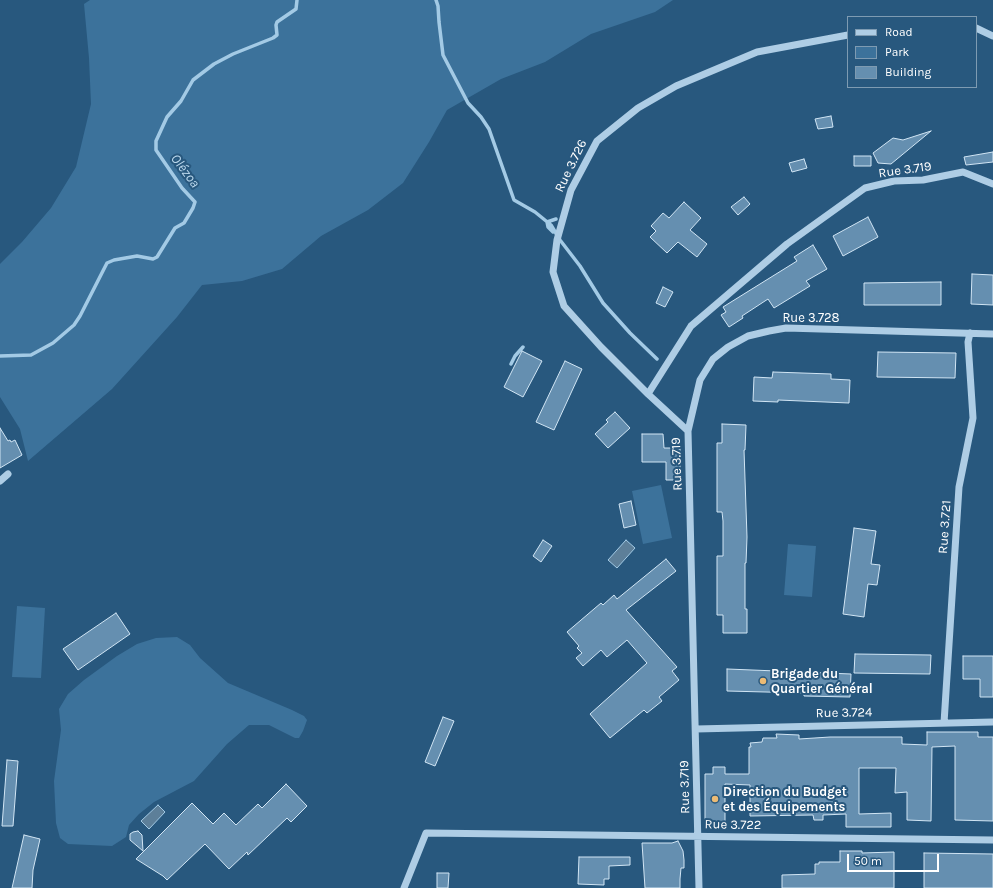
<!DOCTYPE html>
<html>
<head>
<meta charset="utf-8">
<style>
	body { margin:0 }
	#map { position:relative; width:993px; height:888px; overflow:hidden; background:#28587e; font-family:Karla,sans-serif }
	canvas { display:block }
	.legend { position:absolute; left:847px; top:16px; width:130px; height:72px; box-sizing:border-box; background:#28587e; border:1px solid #7e9bb2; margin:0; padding:5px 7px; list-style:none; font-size:12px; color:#fff }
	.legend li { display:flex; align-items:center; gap:8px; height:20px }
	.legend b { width:20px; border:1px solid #7e9bb2 }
	.scale { position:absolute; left:847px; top:854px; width:92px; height:18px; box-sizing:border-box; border:2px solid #fff; border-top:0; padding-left:5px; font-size:12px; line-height:14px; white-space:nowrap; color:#fff; -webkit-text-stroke:3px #28587e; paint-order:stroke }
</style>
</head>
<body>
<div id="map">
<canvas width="993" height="888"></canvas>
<ul class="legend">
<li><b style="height:5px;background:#aecde5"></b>Road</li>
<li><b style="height:11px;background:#3c729b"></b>Park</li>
<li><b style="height:11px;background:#658fb0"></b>Building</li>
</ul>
<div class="scale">50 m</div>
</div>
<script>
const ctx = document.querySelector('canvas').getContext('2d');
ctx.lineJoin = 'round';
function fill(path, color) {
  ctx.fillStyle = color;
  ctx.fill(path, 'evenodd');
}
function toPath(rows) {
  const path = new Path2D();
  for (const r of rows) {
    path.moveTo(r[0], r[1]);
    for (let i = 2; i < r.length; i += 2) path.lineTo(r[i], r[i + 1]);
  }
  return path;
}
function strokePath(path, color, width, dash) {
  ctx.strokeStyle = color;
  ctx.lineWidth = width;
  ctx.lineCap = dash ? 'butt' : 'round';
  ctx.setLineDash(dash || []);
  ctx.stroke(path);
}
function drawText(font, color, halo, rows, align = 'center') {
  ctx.font = font + ' Karla,sans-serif';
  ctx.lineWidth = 4;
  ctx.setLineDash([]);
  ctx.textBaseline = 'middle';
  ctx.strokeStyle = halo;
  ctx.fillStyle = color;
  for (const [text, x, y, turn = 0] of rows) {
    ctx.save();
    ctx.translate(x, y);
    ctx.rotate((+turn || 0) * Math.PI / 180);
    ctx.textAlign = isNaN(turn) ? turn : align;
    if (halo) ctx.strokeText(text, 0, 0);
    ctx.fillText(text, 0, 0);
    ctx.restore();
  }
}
fill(toPath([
	[90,0,673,0,655,12,591,34,545,62,501,79,447,110,429,142,403,183,368,210,321,236,282,269,242,281,202,285,177,317,112,389,28,461,20,429,0,397,0,264,22,242,51,208,76,167,91,104,89,58,84,4],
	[661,485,672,538,643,544,632,491],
	[788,544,816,546,812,597,784,595],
	[17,606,45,608,41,678,12,677],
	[177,637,190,645,200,658,228,683,292,710,304,716,307,720,303,731,299,738,295,738,269,725,249,725,227,744,194,781,154,802,139,814,129,825,126,837,112,846,68,844,60,838,56,823,54,781,61,730,59,709,68,694,84,680,117,656,137,644,156,638]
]), '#3c729b');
const water = toPath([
	[626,540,635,548,617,568,608,560,626,540],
	[158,805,165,812,149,829,141,821,158,805]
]);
fill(water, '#5d7f99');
strokePath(water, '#a3cae5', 1);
strokePath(toPath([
	[436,0,438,6,439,22,443,55,468,103,481,117,489,129,514,200,535,212,551,225,560,240,580,266,603,303,630,333,657,359],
	[553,232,548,227,547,222,556,219],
	[0,356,31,355,53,343,74,325,80,316,107,263,114,260,137,256,153,259,157,257,175,228,184,223,193,208,195,202,182,188,156,150,156,141,167,117,181,101,193,80,214,64,233,54,273,38,277,35,276,25,277,22,296,9,297,0],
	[511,364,515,356,523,347]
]), '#a3cae5', 3.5);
const building = toPath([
	[831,116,833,127,818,129,815,119,831,116],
	[931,131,891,164,878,163,873,153,893,138,903,140,931,131],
	[993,152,993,162,966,165,964,157,993,152],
	[854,156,871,156,871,166,854,166,854,156],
	[804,159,807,168,792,172,789,163,804,159],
	[744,197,750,204,738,215,731,207,744,197],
	[684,202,701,218,690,230,707,244,697,257,678,242,667,253,650,237,656,231,651,226,663,213,669,218,684,202],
	[868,217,878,237,843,256,833,236,868,217],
	[813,245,827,269,806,281,810,286,774,308,768,299,742,316,743,318,729,327,721,315,726,312,723,307,797,261,794,257,813,245],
	[972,274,993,275,993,305,971,304,972,274],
	[941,282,941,305,864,305,864,283,941,282],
	[663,287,673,292,665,307,656,303,663,287],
	[522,351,542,361,523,397,504,387,522,351],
	[878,352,956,353,955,378,877,377,878,352],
	[565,361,582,369,554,430,536,422,565,361],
	[773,372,831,374,831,379,850,380,849,403,778,400,778,402,753,401,754,377,772,378,773,372],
	[615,412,630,428,608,448,595,434,608,422,606,420,615,412],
	[722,424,746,425,745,450,744,450,747,537,746,563,745,563,745,609,747,609,747,633,723,633,723,615,717,615,717,556,723,556,723,521,722,512,717,512,717,443,722,443,722,424],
	[0,428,8,441,10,440,11,442,15,440,22,455,0,468,0,428],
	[642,434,663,434,664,448,680,448,680,480,666,480,666,462,642,462,642,434],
	[631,501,636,525,624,528,619,504,631,501],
	[854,528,876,531,871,564,880,565,877,585,868,584,864,617,843,614,854,528],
	[543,540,552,546,541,562,533,556,543,540],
	[666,559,676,571,626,610,677,667,672,671,679,680,659,697,662,701,647,713,644,710,610,738,590,714,647,663,627,640,607,657,601,650,583,666,576,658,582,653,577,648,579,646,567,632,601,603,603,605,614,595,617,599,666,559],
	[116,613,130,634,78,670,63,649,116,613],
	[855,654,931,655,930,674,854,673,855,654],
	[963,656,993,656,993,697,980,697,980,679,963,679,963,656],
	[727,669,851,674,850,697,804,696,804,693,727,691,727,669],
	[443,717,454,721,435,766,425,762,443,717],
	[927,732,978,732,978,737,993,737,993,821,955,820,955,746,932,747,931,821,907,820,907,792,895,793,896,768,859,768,859,814,891,813,891,827,846,827,846,814,823,815,823,820,814,820,813,815,750,816,750,785,725,784,725,823,705,823,705,774,713,774,713,767,725,767,725,774,749,774,749,747,751,747,750,743,762,742,763,738,777,738,776,734,799,735,799,739,830,737,902,737,902,744,927,745,927,732],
	[7,760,18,761,13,826,2,826,7,760],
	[286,784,307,806,291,822,287,818,248,855,247,852,229,869,205,844,167,880,163,876,136,859,192,803,213,824,224,813,236,825,258,804,262,808,286,784],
	[138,831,142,835,143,851,130,840,130,834,133,832,138,831],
	[24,835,40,839,33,870,32,888,12,888,24,835],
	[678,841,683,851,684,860,684,868,681,868,680,879,680,888,645,888,642,843,672,843,678,841],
	[840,851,862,851,862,853,894,852,894,888,782,888,782,875,815,874,815,864,819,864,819,862,840,862,840,851],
	[924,853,993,854,993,888,924,888,924,853],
	[579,857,630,857,630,865,609,866,609,879,604,879,604,885,578,884,579,857],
	[437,873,449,873,448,888,437,888,437,873]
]);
fill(building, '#658fb0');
strokePath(building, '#d1e5f4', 1);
strokePath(toPath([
	[976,28,993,36],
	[648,394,601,347,564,306,553,272,557,240,571,190,597,141,638,108,676,86,757,52,848,35],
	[688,431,700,380,713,359,728,347,748,336,769,331,786,328,993,334],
	[0,481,8,474],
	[944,723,959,487,973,418,968,342,970,333],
	[696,729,993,722],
	[404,888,426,833,993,840],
	[699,888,688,431,648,394,691,326,787,244,865,188,894,181,923,180,963,172,993,184]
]), '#aecde5', 7);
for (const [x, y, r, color] of [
	[763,681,4,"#ecbb75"],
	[715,799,4,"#ecbb75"]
]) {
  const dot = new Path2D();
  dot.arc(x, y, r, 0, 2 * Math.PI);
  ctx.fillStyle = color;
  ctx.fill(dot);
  strokePath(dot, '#28587e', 1.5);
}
drawText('13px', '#fff', '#28587e', [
	["Rue 3.726",571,166,-64],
	["Rue 3.719",905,170,-8],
	["Rue 3.728",811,318],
	["Rue 3.719",677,464,-92],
	["Rue 3.721",945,527,-86],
	["Rue 3.724",844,713,-1],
	["Rue 3.719",685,787,-91],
	["Rue 3.722",733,825,1]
]);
drawText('bold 13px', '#fff', '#28587e', [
	["Brigade du",771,674],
	["Quartier Général",771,689],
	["Direction du Budget",723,792],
	["et des Équipements",723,807]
], 'left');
drawText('italic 14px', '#bad7ec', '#28587e', [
	["Olézoa",185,171,53]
]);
</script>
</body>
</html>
